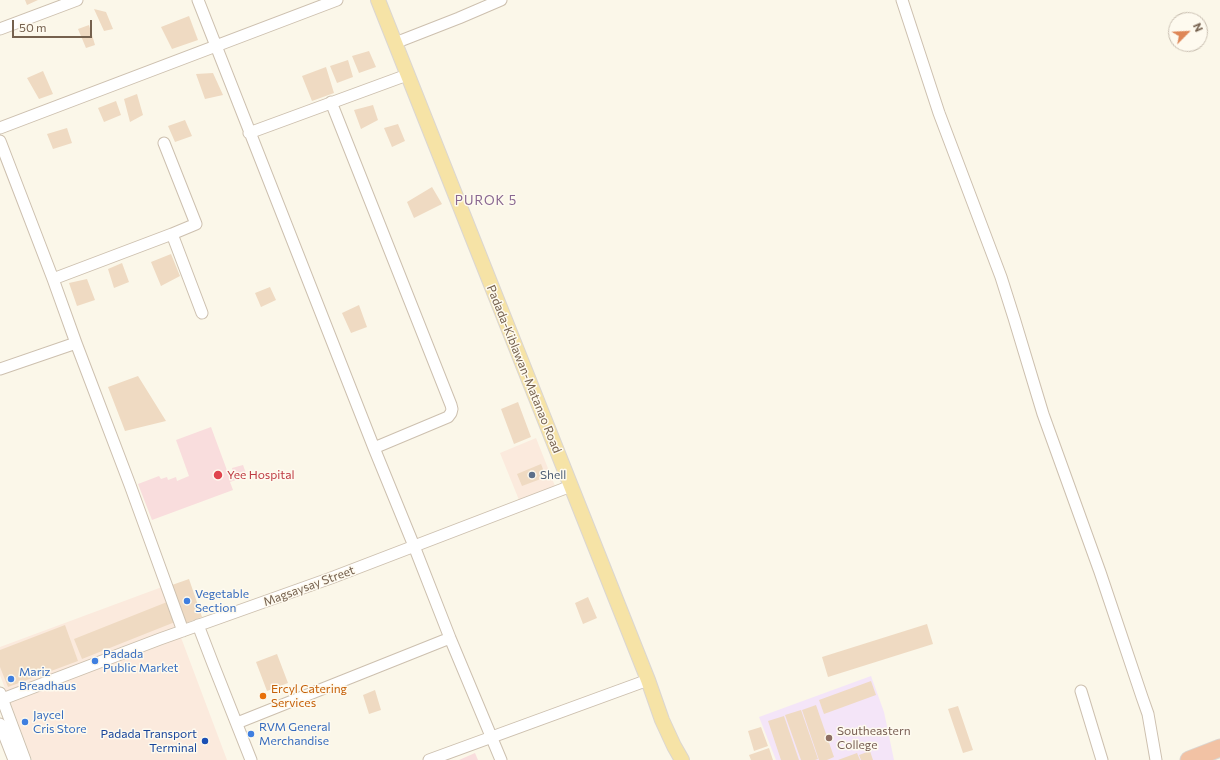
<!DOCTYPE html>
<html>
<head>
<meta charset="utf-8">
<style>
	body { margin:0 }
	#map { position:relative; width:1220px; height:760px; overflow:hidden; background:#fbf7e9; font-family:Commissioner,sans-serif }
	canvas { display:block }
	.north { position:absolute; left:1168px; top:12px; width:40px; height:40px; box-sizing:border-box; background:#fefaef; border:1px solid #c7bdaf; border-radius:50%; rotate:66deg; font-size:11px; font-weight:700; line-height:16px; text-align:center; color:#75614e }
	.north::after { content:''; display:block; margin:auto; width:14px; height:18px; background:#de8656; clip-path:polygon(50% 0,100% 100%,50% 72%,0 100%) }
	.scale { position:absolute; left:12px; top:20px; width:80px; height:18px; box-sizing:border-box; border:2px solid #75614e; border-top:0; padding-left:5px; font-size:12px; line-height:14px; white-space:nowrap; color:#75614e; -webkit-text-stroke:3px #fefaef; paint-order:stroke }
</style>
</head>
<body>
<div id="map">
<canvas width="1220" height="760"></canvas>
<div class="north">N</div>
<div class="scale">50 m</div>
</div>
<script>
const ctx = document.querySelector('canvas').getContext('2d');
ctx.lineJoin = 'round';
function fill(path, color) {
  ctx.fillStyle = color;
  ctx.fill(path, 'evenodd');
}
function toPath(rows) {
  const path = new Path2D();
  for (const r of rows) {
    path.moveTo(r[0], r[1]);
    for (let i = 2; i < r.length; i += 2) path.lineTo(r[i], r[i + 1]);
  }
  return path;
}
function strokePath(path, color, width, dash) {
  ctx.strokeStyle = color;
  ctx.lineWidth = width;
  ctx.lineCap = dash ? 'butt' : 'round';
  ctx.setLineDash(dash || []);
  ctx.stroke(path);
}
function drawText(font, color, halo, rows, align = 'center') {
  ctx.font = font + ' Commissioner,sans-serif';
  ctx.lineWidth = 3;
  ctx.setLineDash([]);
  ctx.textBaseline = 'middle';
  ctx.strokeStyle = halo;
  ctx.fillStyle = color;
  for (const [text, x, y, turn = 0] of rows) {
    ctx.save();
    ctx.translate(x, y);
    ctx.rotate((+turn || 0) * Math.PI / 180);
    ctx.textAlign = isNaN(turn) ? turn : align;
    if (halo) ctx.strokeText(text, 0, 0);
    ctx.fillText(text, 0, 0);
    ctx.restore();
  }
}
fill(toPath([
	[536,438,555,486,519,500,500,453],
	[162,587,227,760,32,760,0,675,0,647]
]), '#fbeadd');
fill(toPath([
	[871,676,884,712,894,760,776,760,759,717]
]), '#f4e5f8');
fill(toPath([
	[211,427,228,473,233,472,232,468,243,465,247,476,230,482,233,490,152,520,138,484,159,476,161,479,167,477,168,480,176,477,177,481,189,476,176,440],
	[475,753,478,760,459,760]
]), '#f9dddd');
fill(toPath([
	[25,0,38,0,27,5],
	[94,9,106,12,113,29,104,31],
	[189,16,198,40,172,49,161,27],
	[89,25,95,45,86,48,78,29],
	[369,51,376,67,359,73,352,56],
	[348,60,353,77,337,83,330,66],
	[326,67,334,93,312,101,302,76],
	[43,71,53,94,39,99,27,78],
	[213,73,223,95,205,99,196,74],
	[137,94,143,115,130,122,124,99],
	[116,101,121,115,104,122,98,108],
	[373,105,378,120,361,129,354,110],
	[185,120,192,136,175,142,168,126],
	[398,124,405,141,392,147,384,128],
	[67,128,72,143,53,149,47,134],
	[432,187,442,204,414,218,407,202],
	[171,254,180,276,161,286,151,262],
	[122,263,129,282,114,288,108,269],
	[87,279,95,300,77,306,69,283],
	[270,287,276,300,261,307,255,293],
	[359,305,367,327,351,333,342,313],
	[138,376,166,421,125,431,108,387],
	[518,402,531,437,514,444,501,409],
	[541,464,546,477,522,486,517,474],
	[189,579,202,617,186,623,172,585],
	[588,597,597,618,583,624,575,603],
	[167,602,175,622,82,659,74,639],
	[927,624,933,644,828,677,822,657],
	[65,625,78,661,8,687,0,667,0,650],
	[277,654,288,683,267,691,256,662],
	[871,681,876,695,824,714,819,700],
	[375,690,381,710,369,714,363,695],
	[816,705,834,757,827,760,819,760,802,710],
	[958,706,973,750,963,753,948,709],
	[801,710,818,759,815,760,801,760,785,715],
	[784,716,799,760,781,760,768,721],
	[761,727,768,746,754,751,748,731],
	[769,748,773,760,751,760,749,755],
	[870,751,873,760,861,760,859,755],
	[857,753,860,760,838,760]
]), '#efdac2');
const minor = toPath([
	[198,0,374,448,414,546,450,638,501,760],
	[902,0,939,113,1001,277,1014,318,1043,414,1100,572,1142,697,1148,714,1156,760],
	[0,29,77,0],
	[395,43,459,18,501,0],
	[331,102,451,405,452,409,451,413,448,417,374,448],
	[0,128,337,0],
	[249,133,407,75],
	[0,141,53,279,76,343,130,485,183,631],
	[164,143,196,224,172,234],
	[53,279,172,234,202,313],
	[0,369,76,343],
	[198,625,213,664,251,760],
	[1081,691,1102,760],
	[0,693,25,760],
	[0,700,160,639,331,578,571,486],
	[237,723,450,638],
	[0,724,14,760],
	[429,760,648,680]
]);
const major = toPath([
	[378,0,648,680,662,720,674,746,682,760]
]);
const highway = toPath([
	[1189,760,1220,748]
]);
strokePath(minor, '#cdc0af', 13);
strokePath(major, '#dbd6d1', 16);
strokePath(highway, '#dbd6d1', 19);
strokePath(minor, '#fff', 11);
strokePath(major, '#f6e3a6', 14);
strokePath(highway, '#f2c2a4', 17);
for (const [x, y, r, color] of [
	[218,475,5,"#e0444e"],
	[532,475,4,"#5c6f8a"],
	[187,601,4,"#3f7fe0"],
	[95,661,4,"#3f7fe0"],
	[11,679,4,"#3f7fe0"],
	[263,696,4,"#e8710a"],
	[25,722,4,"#3f7fe0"],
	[251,734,4,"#3f7fe0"],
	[829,738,4,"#8d6e63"],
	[205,741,4,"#1a4fb4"]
]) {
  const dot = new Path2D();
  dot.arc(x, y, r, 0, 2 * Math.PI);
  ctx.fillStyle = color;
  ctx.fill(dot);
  strokePath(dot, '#fefaef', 1.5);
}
drawText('12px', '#75614e', '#fefaef', [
	["Padada-Kiblawan-Matanao Road",524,369,68],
	["Magsaysay Street",309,586,-20]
]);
drawText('12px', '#be3a42', '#fefaef', [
	["Yee Hospital",227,475]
], 'left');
drawText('12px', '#4e5e75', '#fefaef', [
	["Shell",540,475]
], 'left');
drawText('12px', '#366cbe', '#fefaef', [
	["Vegetable",195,594],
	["Section",195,608],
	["Padada",103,654],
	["Public Market",103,668],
	["Mariz",19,672],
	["Breadhaus",19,686],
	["Jaycel",33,715],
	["Cris Store",33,729],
	["RVM General",259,727],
	["Merchandise",259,741]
], 'left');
drawText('12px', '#c56008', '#fefaef', [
	["Ercyl Catering",271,689],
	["Services",271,703]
], 'left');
drawText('12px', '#785e54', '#fefaef', [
	["Southeastern",837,731],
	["College",837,745]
], 'left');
drawText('12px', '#164399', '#fefaef', [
	["Padada Transport",197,734],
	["Terminal",197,748]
], 'right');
ctx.letterSpacing = '1px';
drawText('13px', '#886690', '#fefaef', [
	["PUROK 5",486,201]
]);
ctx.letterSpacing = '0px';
</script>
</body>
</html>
